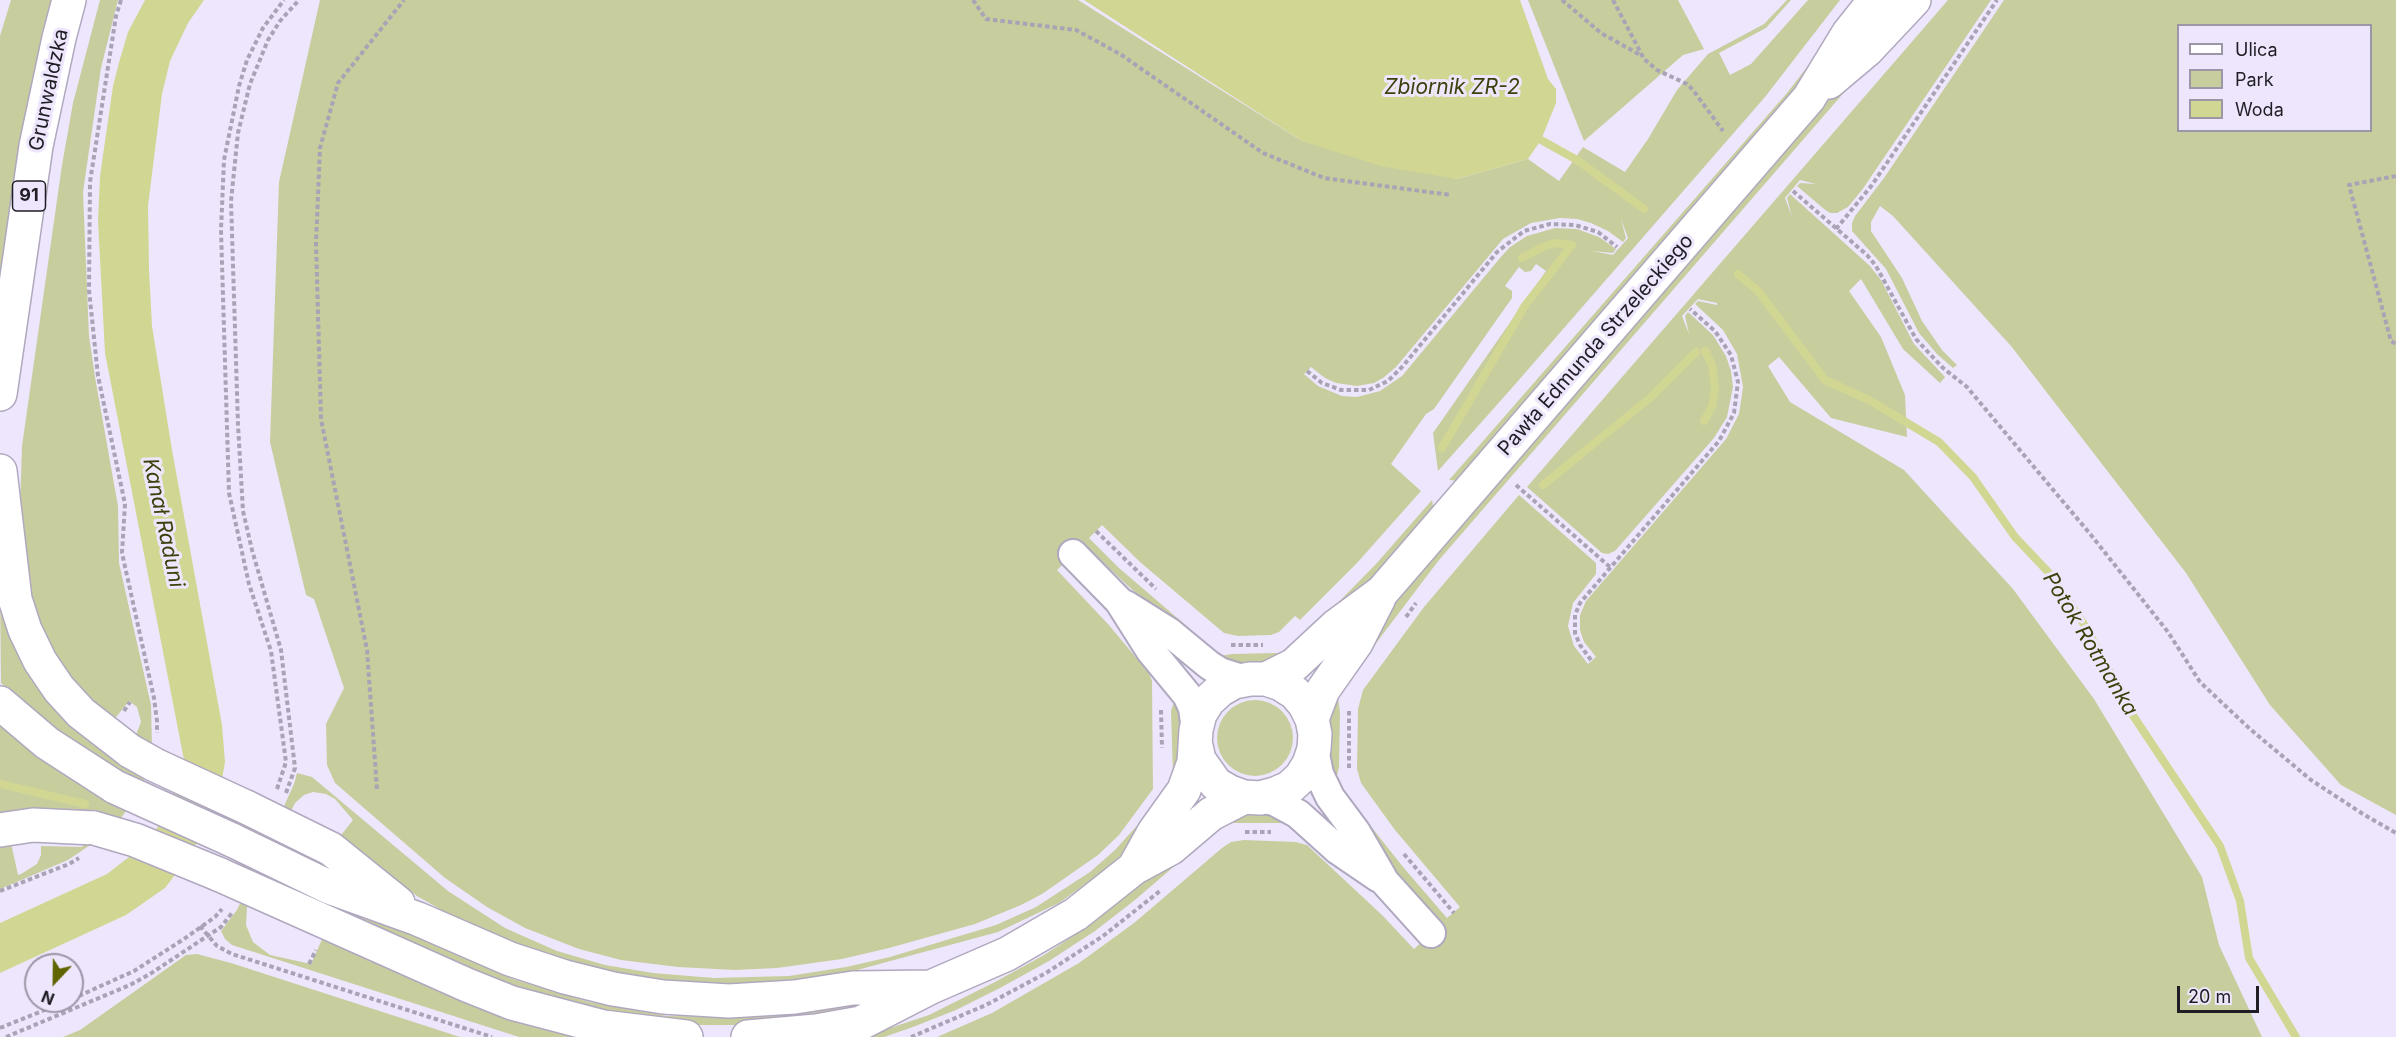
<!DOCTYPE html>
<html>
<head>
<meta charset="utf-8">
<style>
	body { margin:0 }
	#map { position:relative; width:2396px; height:1037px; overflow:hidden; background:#eee6fd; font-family:Inter,sans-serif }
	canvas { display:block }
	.legend { position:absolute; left:2177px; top:24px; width:195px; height:108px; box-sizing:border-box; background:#eee6fd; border:2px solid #9c96a7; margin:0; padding:8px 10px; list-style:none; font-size:18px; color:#201d25 }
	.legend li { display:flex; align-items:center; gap:12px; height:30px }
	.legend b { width:30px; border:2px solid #9c96a7 }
	.north { position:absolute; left:24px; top:953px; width:60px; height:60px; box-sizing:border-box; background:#eee6fd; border:2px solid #9c96a7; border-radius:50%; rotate:202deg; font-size:16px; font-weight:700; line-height:24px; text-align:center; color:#201d25 }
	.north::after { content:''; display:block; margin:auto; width:21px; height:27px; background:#616500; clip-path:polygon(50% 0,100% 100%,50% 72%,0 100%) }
	.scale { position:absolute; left:2177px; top:986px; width:82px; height:27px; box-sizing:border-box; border:3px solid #201d25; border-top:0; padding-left:8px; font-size:18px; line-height:21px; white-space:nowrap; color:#201d25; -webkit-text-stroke:4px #eee6fd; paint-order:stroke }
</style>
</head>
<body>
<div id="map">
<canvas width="2396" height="1037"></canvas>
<ul class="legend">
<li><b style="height:8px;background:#fff"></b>Ulica</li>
<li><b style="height:16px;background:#c8cd9e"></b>Park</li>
<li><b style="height:16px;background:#d1d792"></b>Woda</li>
</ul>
<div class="north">N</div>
<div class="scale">20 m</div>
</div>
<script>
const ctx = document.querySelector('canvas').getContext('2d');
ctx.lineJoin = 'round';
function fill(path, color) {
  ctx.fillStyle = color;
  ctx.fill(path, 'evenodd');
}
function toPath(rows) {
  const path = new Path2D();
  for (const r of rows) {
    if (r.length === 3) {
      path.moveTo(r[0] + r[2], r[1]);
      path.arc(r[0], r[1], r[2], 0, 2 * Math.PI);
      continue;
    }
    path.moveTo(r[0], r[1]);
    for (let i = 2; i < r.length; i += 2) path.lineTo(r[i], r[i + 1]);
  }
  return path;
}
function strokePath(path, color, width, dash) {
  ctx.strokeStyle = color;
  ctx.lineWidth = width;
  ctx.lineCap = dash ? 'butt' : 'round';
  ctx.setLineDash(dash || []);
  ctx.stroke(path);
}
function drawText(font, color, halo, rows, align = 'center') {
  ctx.font = font + ' Inter,sans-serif';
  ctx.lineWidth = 6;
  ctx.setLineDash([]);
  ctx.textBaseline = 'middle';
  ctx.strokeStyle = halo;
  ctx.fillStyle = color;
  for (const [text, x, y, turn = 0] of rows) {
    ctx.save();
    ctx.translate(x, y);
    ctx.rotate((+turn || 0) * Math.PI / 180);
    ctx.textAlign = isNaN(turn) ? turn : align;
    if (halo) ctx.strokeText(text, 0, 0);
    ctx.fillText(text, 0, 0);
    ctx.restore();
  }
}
fill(toPath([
	[11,0,54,0,0,294,0,36],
	[100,0,118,0,101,68,83,192,89,336,95,377,118,506,119,563,151,705,152,747,144,779,135,798,121,818,105,835,68,860,0,889,0,845,11,843,18,875,21,874,37,864,41,855,41,846,82,847,101,816,0,816,0,724,59,733,1,683,0,589,125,763,141,722,137,707,129,701,113,721,80,691,57,659,41,628,32,600,20,506,22,446,62,165,73,103],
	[320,0,1078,0,1302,141,1457,179,1528,159,1559,181,1583,147,1625,172,1648,139,1677,90,1708,54,1764,24,1787,0,1791,0,1766,28,1719,53,1730,75,1751,64,1808,0,1840,0,1765,97,1511,389,1438,471,1433,433,1546,271,1536,264,1531,271,1525,272,1519,267,1505,286,1512,291,1512,298,1434,409,1426,414,1391,464,1421,491,1357,563,1300,620,1295,616,1279,632,1271,635,1238,636,1224,633,1140,562,1102,525,1089,538,1119,568,1189,628,1191,634,1189,638,1127,585,1084,544,1057,570,1108,624,1149,673,1152,681,1153,789,1119,835,1098,855,1042,894,1021,905,975,924,889,948,842,959,777,968,735,970,678,967,621,960,579,949,525,928,487,907,445,878,335,783,327,765,326,724,344,688,314,599,306,595,270,442,279,182],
	[1560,218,1577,219,1591,223,1608,231,1623,242,1626,238,1621,219,1628,238,1613,255,1592,251,1613,253,1616,249,1599,237,1577,229,1555,228,1527,236,1510,247,1500,258,1402,376,1380,391,1357,397,1342,396,1318,386,1304,374,1311,367,1325,378,1336,383,1357,386,1374,383,1383,378,1396,367,1503,239,1531,223],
	[1528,0,1678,0,1704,49,1683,55,1584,141],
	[1859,0,1796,93,1460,481,1449,480,1787,93],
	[1948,0,1991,0,1862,190,1848,207,1837,213,1830,213,1824,209,1797,186,1800,183,1816,184,1800,180,1785,198,1792,217,1787,198,1790,194,1870,266,1881,280,1914,344,1945,377,1940,383,1903,349,1861,279,1849,291,1881,337,1905,395,1907,437,1831,418,1779,357,1768,366,1790,402,1904,470,2013,589,2094,699,2202,877,2219,945,2262,1037,937,1037,992,1013,1079,963,1134,923,1222,848,1231,842,1244,840,1296,842,1307,845,1382,915,1414,949,1442,923,1394,869,1350,812,1357,811,1362,815,1403,867,1447,918,1460,907,1395,830,1361,783,1357,769,1358,709,1363,690,1424,607,1519,495,1596,563,1596,574,1573,603,1568,626,1574,646,1588,664,1596,657,1584,642,1580,630,1580,615,1586,601,1726,439,1739,414,1743,387,1737,354,1723,330,1695,304,1698,301,1717,305,1717,303,1698,299,1682,316,1689,334,1685,316,1688,312,1713,335,1726,356,1731,371,1733,387,1727,417,1714,438,1615,551,1608,554,1602,553,1527,487],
	[2004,0,2396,0,2396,815,2341,785,2270,705,2186,573,2011,346,1893,216,1880,206,1871,222,1871,231,1902,278,1922,321,1942,350,1957,365,1953,368,1937,354,1919,333,1886,269,1852,231,1852,223,1855,216,1884,178],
	[2178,26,2370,26,2370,130,2178,130],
	[1899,29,1439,560,1361,663,1351,664,1400,596,1819,110],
	[1432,500,1434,510,1378,574,1316,625,1376,564],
	[1232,654,1276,653,1285,654,1282,663,1233,665,1220,656],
	[1177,693,1184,745,1173,775,1171,711],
	[1338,698,1340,712,1339,767,1336,780,1327,776,1326,719],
	[1255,738,38],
	[297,773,312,777,448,891,505,928,557,951,605,965,653,973,714,978,789,976,846,967,890,957,996,925,1036,907,1090,872,1115,850,1152,809,1129,848,1104,871,1059,903,998,932,846,973,792,982,722,984,651,979,588,967,513,943,469,923,468,925,417,896,338,839,353,820,335,799,326,794,313,792,304,795,295,803,279,835,315,854,382,922,513,979,589,1002,667,1016,761,1017,853,1006,858,1008,762,1025,691,1025,667,1024,538,998,259,879,247,907,246,925,253,942,270,955,311,964,324,935,586,1037,519,1037,232,945,225,939,221,931,237,910,294,784],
	[1271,812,1286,823,1234,823,1223,822,1222,815],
	[1192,851,1135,900,1095,931,1049,961,1000,988,956,1010,913,1027,884,1037,853,1037,893,1027,929,1015,995,982,1044,955,1090,925,1173,857],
	[197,954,231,963,460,1037,63,1037,80,1030,186,955]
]), '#c8cd9e');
fill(toPath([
	[145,0,204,0,188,23,170,61,162,94,148,206,149,269,152,326,172,450,222,725,225,762,219,796,205,829,188,858,165,888,126,915,0,973,0,923,107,874,138,850,156,830,177,787,184,760,105,353,98,221,100,176,113,86,120,59,128,32],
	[1084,0,1520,0,1548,79,1556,89,1556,103,1541,140,1528,159,1457,179,1381,166,1302,141]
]), '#d1d792');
strokePath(toPath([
	[1541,140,1577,160,1644,209],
	[1522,258,1545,246,1557,243,1572,245],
	[1738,274,1758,291,1825,380,1869,400,1939,442,1973,477,2015,537,2053,577,2087,629,2132,714,2220,846,2240,901,2249,958,2296,1037],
	[1704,421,1712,407,1715,387,1712,365,1705,351],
	[1442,448,1524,307,1568,250],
	[1543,485,1650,398,1696,352],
	[0,784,85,804]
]), '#d1d792', 8);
const minor = toPath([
	[1073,554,1119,601,1150,650,1187,695,1193,708,1196,730],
	[1126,605,1169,632,1209,665,1220,672,1245,680],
	[1314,749,1319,774,1330,797,1356,832,1385,882,1431,933],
	[1260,798,1274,801,1298,814,1338,850,1379,878]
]);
const major = toPath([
	[1829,82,1867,50,1914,0],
	[0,394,36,146,59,38,69,0],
	[0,471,15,599,25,630,40,661,59,689,81,713,130,751],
	[1266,679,1294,665,1336,626,1382,592,1809,98,1848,34,1875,0],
	[0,703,47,743,115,787],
	[1312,719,1323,690,1356,643,1379,598],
	[246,807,331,849,398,903],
	[0,830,33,825,94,828],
	[232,840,329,887,418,919,510,959,565,977,613,989,663,997,729,1001,795,997,853,988,931,987],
	[1134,868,1154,832,1184,790,1194,762,1196,730,1200,714,1208,701,1220,690,1234,682,1250,679,1266,679,1281,684,1295,693,1305,705,1312,719,1315,734,1314,749,1309,764,1301,777,1289,788,1275,794,1260,798,1244,797,1230,792,1216,784,1199,760,1196,746],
	[218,874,467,985,512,1003,603,1027,686,1037],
	[748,1037,816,1031,861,1023,931,987,1007,954,1076,914,1134,868,1171,848,1211,814,1244,797]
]);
strokePath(minor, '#b0a8be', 32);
strokePath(major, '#b0a8be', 36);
strokePath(toPath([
	[121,0,116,16,90,182,89,290,98,376,125,504,122,553,154,698,157,721,157,733],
	[973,0,986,19,1076,30,1120,54,1263,153,1324,178,1451,195],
	[1562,0,1601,33,1642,56],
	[1613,0,1644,59,1657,70,1687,84,1693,90,1723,131],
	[2396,176,2349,185,2391,341,2396,344],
	[1793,191,1867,255,1876,266,1916,339,1943,368,1967,387,2091,535,2168,632,2200,682,2250,729,2311,780,2363,814,2396,833],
	[1836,229,1872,185,1997,0],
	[1307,371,1322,383,1341,390,1369,390,1388,381,1403,366,1497,252,1524,231,1550,224,1575,225,1598,232,1617,247],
	[1516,485,1610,567],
	[1096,531,1156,589],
	[1406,617,1416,603],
	[1231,645,1263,645],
	[1591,660,1580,645,1575,633,1575,615,1580,603,1719,441,1734,413,1738,382,1731,355,1715,331,1690,309],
	[1161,710,1162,748],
	[124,711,130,702],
	[1349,768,1349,709],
	[277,789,286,762,271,651,249,584,229,493,221,230,224,160,239,86,247,60,263,28,284,0],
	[377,789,367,650,321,419,316,243,320,148,338,83,404,0],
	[286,793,295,768,281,650,252,550,243,511,238,425,231,201,238,133,250,84,268,40,280,21,299,0],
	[1245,832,1271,832],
	[1404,854,1454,913],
	[0,891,69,864,79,858],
	[200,926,217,946,232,954,492,1037],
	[309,964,316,950],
	[72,999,134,971,184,939,215,917,222,909],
	[0,1028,67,1001],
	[6,1037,130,985,150,974,221,927,232,913],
	[911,1037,986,1005,1046,973,1103,936,1160,891]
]), '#a9a3b5', 4, [4.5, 3]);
strokePath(minor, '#fff', 28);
strokePath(major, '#fff', 33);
const majorBridge = toPath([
	[130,751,155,765,246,807],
	[115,787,232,840],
	[94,828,135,840,218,874]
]);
strokePath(majorBridge, '#b0a8be', 36, []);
strokePath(majorBridge, '#fff', 33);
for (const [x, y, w] of [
	[29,196,33]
]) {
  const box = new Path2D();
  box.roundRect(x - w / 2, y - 15, w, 30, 4.5);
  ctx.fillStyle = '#eee6fd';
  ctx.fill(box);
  strokePath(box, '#201d25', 1.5);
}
drawText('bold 18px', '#201d25', null, [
	["91",29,196]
]);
drawText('20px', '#201d25', '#eee6fd', [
	["Grunwaldzka",49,90,-78],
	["Pawła Edmunda Strzeleckiego",1596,345,-49]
]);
drawText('italic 21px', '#3d400b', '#eee6fd', [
	["Zbiornik ZR-2",1452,88],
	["Kanał Raduni",163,523,78],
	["Potok Rotmanka",2090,644,59]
]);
</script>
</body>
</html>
